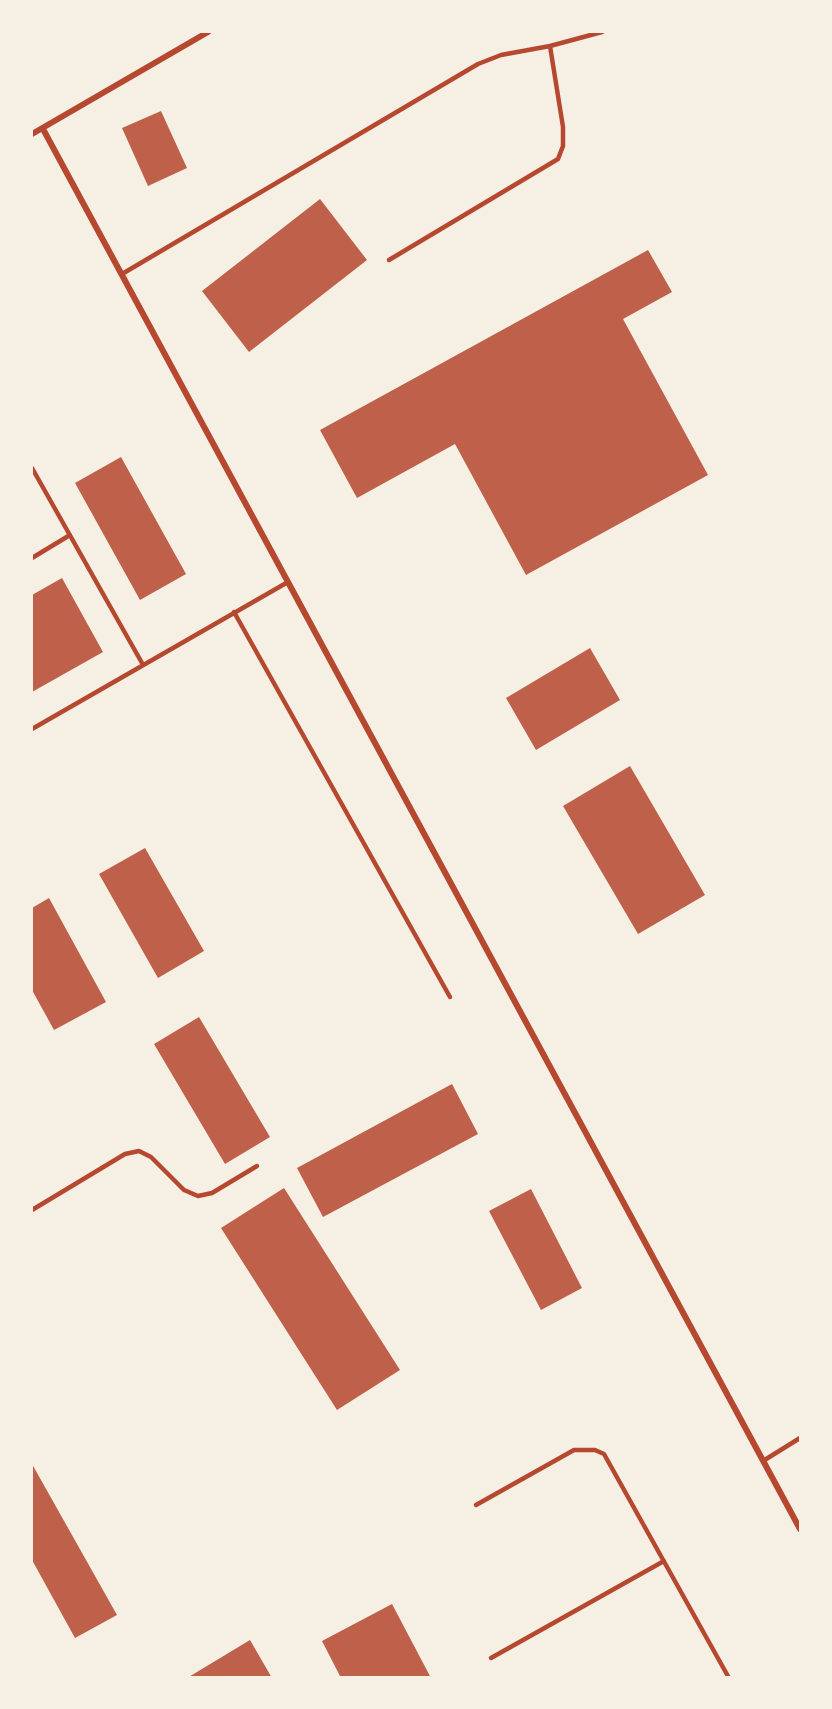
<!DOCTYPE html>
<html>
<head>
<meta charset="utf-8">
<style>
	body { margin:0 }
	#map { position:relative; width:832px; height:1709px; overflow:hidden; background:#f6efe4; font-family:Commissioner,sans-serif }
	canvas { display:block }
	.frame { position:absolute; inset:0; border:33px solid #f6efe4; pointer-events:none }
</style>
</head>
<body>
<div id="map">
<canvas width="832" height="1709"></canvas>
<div class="frame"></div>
</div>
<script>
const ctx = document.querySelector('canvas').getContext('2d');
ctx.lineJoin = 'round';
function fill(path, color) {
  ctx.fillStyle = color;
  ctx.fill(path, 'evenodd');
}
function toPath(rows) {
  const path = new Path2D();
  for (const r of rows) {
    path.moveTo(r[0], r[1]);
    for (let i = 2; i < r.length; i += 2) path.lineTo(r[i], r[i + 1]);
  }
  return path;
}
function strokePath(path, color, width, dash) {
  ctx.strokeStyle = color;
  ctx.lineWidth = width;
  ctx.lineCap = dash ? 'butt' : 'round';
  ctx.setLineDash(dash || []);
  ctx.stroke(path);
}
fill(toPath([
	[161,111,187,168,148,186,122,128],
	[320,199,367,260,249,352,202,291],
	[648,250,672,292,623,319,708,475,526,575,455,444,357,498,320,430],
	[121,457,186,574,140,600,75,483],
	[62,578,103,652,32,692,32,595],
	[590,648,620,700,536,750,506,698],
	[630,766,705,895,638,934,563,806],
	[145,848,204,951,158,978,99,874],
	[49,898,106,1002,54,1030,32,990,32,908],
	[199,1017,270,1137,225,1164,154,1044],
	[452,1084,478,1134,323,1217,297,1168],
	[284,1188,400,1370,337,1410,221,1228],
	[531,1189,582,1288,541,1310,489,1211],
	[32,1464,117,1615,75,1638,32,1560],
	[392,1604,431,1678,341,1678,322,1641],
	[250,1640,272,1678,187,1678]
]), '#bf614a');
strokePath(toPath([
	[389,260,558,159,563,146,563,127,550,46],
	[122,274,478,64,501,55,550,46,602,32],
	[32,468,142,663],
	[32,558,70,535],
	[234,612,450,997],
	[32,729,288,582],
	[32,1210,125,1154,139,1151,151,1157,184,1190,198,1196,212,1193,257,1166],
	[763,1461,800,1438],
	[476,1505,574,1450,595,1450,604,1454,729,1678],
	[491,1658,664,1561]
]), '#b5482f', 4.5);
strokePath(toPath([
	[43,129,800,1529],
	[32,134,208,32]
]), '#b5482f', 6);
</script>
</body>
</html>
